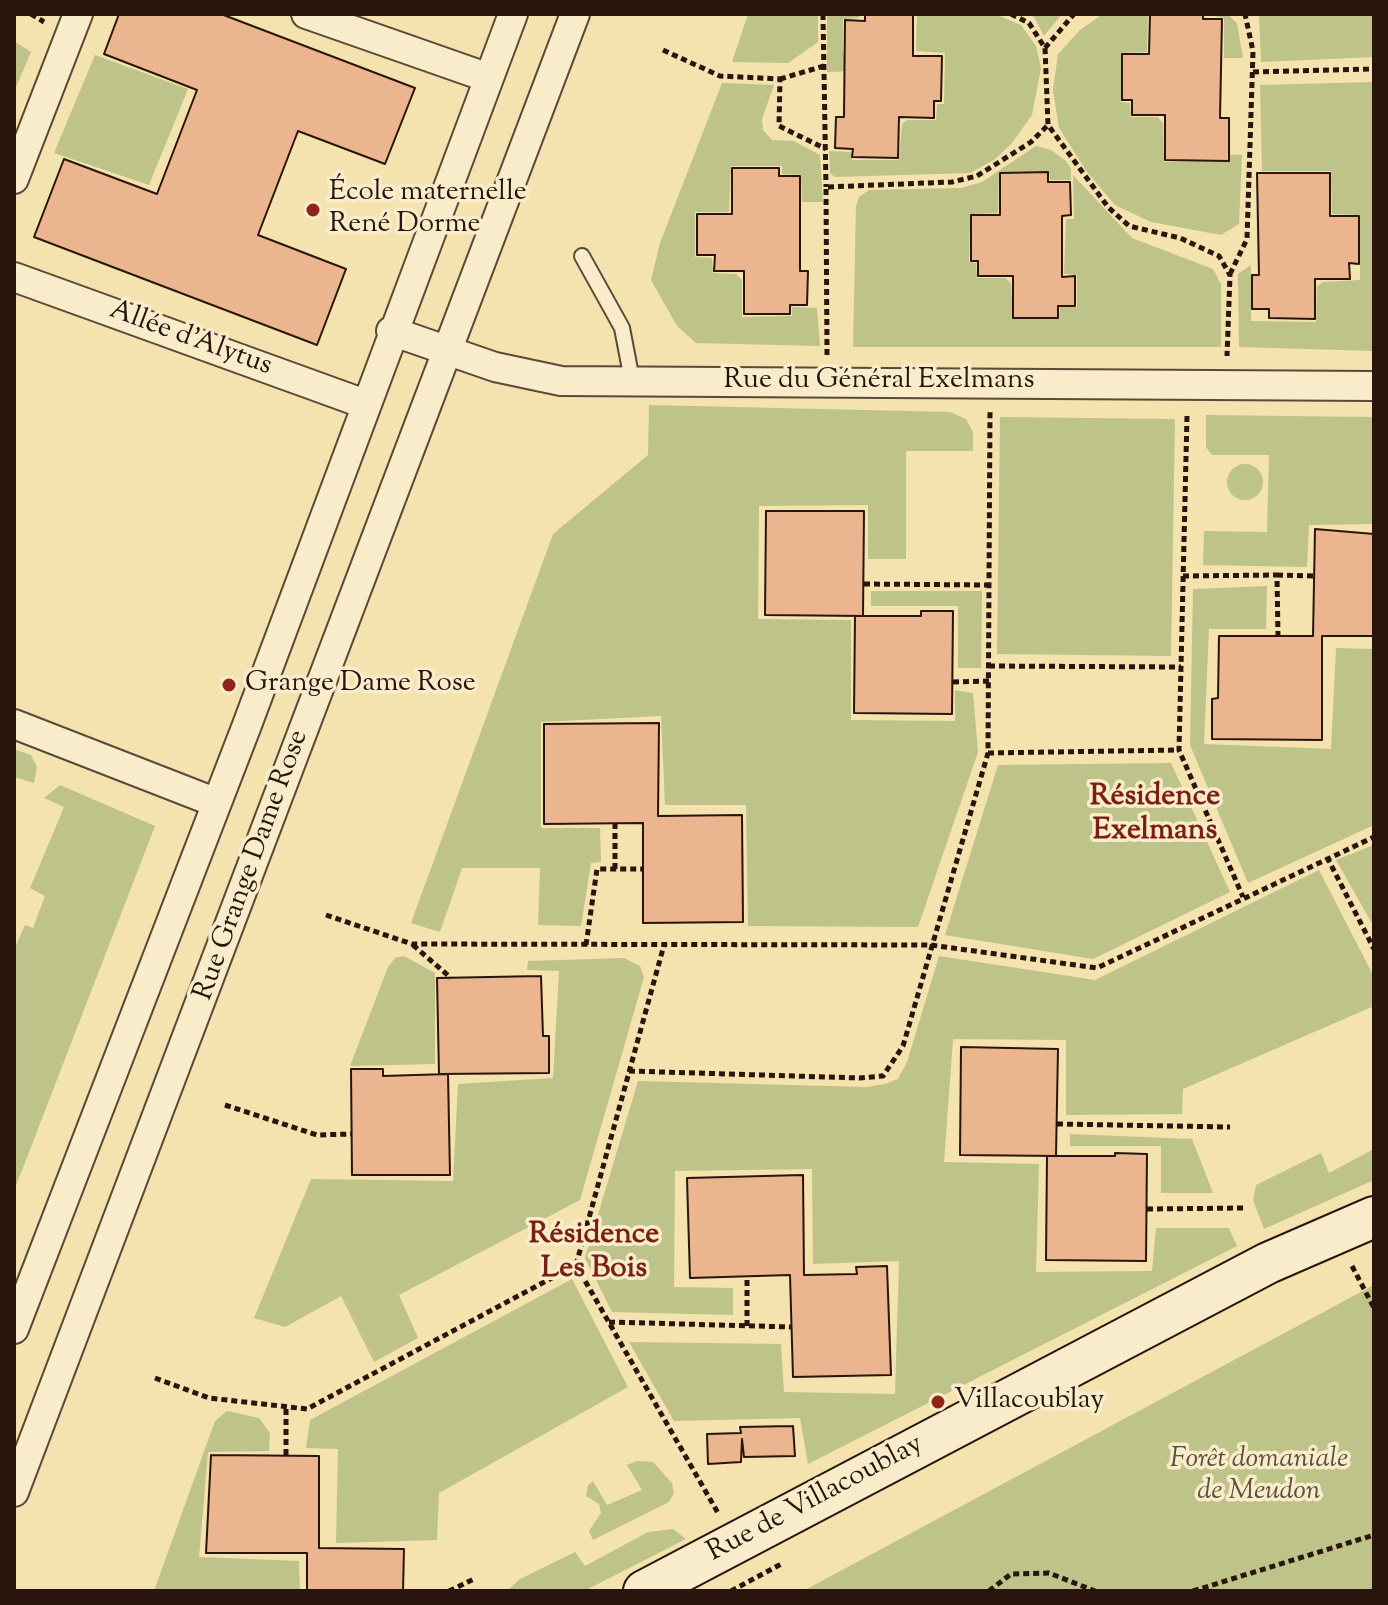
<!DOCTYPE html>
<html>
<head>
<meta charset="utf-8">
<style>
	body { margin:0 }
	#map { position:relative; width:1388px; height:1605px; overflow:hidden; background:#f4e2af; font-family:"Sorts Mill Goudy",serif }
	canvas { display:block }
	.frame { position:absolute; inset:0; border:16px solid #29150d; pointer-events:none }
</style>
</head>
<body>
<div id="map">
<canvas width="1388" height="1605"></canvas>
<div class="frame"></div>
</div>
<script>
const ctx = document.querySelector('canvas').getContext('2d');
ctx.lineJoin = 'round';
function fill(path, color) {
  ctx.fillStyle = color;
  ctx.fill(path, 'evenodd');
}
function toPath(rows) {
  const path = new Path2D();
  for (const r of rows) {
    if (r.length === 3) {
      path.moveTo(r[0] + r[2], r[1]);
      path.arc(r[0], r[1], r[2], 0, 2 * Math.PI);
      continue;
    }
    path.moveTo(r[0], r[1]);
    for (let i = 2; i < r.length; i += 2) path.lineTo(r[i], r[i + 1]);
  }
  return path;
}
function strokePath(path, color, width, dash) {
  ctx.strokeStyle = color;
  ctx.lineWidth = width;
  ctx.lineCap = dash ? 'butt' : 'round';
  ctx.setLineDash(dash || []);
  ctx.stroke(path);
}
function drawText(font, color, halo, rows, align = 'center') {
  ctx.font = font + ' "Sorts Mill Goudy",serif';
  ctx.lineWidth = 7;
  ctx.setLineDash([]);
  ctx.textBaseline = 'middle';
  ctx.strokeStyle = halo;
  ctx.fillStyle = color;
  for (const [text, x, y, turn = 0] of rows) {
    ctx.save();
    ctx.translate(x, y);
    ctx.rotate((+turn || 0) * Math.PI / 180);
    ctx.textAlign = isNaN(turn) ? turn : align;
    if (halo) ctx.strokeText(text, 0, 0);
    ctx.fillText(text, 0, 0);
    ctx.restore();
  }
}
fill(toPath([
	[748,14,818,14,818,42,788,63,732,62],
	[827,14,859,14,859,18,843,19,843,52,854,52,853,71,827,72],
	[917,14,995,14,1021,25,1036,46,1041,68,1032,115,1012,143,994,160,970,173,835,177,830,173,829,151,851,152,852,160,899,160,902,124,907,120,936,120,937,104,944,104,945,53,916,51],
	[1027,14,1062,14,1044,36,1034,17],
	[1103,14,1148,14,1147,52,1122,53,1121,102,1130,103,1131,117,1158,117,1163,123,1164,162,1215,161,1216,154,1242,155,1239,224,1221,235,1151,222,1115,205,1087,172,1059,128,1053,90,1058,54,1080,30],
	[1205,14,1227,14,1237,23,1243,58,1224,58,1224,18],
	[1259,14,1374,14,1374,57,1261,62],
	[14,41,31,52,14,92],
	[95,55,188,89,149,185,54,153],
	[1374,82,1374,351,1239,347,1238,274,1251,265,1251,321,1316,322,1317,286,1323,282,1360,280,1360,215,1332,214,1331,171,1262,171,1260,85],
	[722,83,774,85,762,119,763,130,772,140,794,141,820,155,823,202,802,202,801,175,782,174,782,166,731,166,729,212,695,212,695,257,712,258,713,273,736,274,742,280,742,317,792,316,792,307,817,308,820,346,696,343,677,326,651,280,660,243],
	[1036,146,1051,150,1066,161,1071,169,1071,180,1050,180,1049,171,999,172,998,213,970,214,969,262,976,263,977,278,1005,278,1011,283,1013,318,1059,319,1060,307,1077,307,1077,275,1064,274,1066,219,1074,219,1073,175,1132,238,1213,269,1221,284,1221,347,853,347,856,206,859,197,869,190,961,188,982,182],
	[649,405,950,412,966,419,973,432,973,451,906,451,906,559,868,559,868,505,759,506,758,619,851,620,851,720,955,721,955,690,973,693,978,752,918,927,748,926,746,805,665,805,661,716,541,722,541,828,600,828,601,862,591,863,581,926,538,925,540,868,462,868,440,932,411,923,553,534,648,455],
	[1206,415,1371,417,1374,420,1374,524,1309,525,1307,567,1203,565,1204,531,1267,532,1269,455,1212,455,1206,447],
	[1000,417,1175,419,1171,656,997,654],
	[1245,482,18],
	[1267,586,1266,629,1209,629,1204,744,1331,749,1336,648,1374,649,1374,825,1248,883,1190,745,1193,589],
	[871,591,982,591,981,668,958,668,958,606,871,606],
	[14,749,31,755,37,767,34,783,14,777],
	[1171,763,1230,892,1093,959,945,935,998,765],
	[60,785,155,826,14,1191,14,950,25,925,33,928,45,896,30,888,64,807,44,798],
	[1374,845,1374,927,1336,860],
	[1319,870,1374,977,1374,1006,1183,1089,1182,1114,1066,1115,1066,1040,953,1039,944,1162,1039,1164,1036,1272,1152,1271,1156,1228,1229,1228,1237,1246,808,1464,800,1418,674,1421,629,1342,781,1344,784,1392,895,1394,899,1261,813,1264,812,1169,675,1171,674,1287,733,1288,733,1315,612,1312,585,1258,638,1081,867,1087,885,1084,898,1079,907,1062,939,956,1095,980],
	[404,956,435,973,435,1064,350,1066,388,967,395,958],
	[624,958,640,966,644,977,580,1200,399,1295,418,1338,374,1362,341,1296,285,1327,254,1318,311,1179,453,1181,458,1084,553,1078,559,971,527,970,528,961],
	[1070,1134,1192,1139,1213,1193,1161,1193,1161,1146,1070,1146],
	[1374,1149,1374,1180,1264,1229,1253,1200,1256,1185,1321,1153,1329,1173],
	[572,1279,628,1387,439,1493,437,1540,336,1543,338,1449,306,1448,310,1420],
	[1374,1285,1374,1591,803,1591],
	[227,1411,259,1418,270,1433,269,1451,208,1452,199,1557,299,1561,300,1591,154,1591,215,1421],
	[637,1461,653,1462,672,1483,674,1493,669,1502,593,1540,589,1531,601,1513,599,1504,586,1496,588,1485,593,1481,607,1505,642,1490,627,1465],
	[673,1529,686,1539,584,1591,507,1591,520,1579,575,1552,585,1566,648,1532]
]), '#bec389');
const building = toPath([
	[119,14,221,14,415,88,385,164,298,131,258,235,346,269,317,345,34,237,64,159,157,194,197,90,104,54,119,14],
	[865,14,913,14,913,56,942,56,941,101,934,101,934,118,899,117,898,158,852,157,853,149,835,148,836,117,844,117,845,20,865,21,865,14],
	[1150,14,1203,14,1203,19,1222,19,1220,118,1229,118,1229,161,1165,160,1165,115,1132,115,1132,100,1122,100,1122,54,1149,54,1150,14],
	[732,168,779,168,779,176,800,176,800,271,808,271,807,305,790,305,790,314,744,314,744,271,714,271,715,255,697,255,697,214,732,214,732,168],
	[1048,172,1048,182,1070,182,1071,215,1062,216,1062,277,1075,276,1075,306,1058,306,1058,318,1013,318,1013,276,978,276,978,261,971,261,971,215,1000,215,1000,173,1048,172],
	[1257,173,1330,173,1330,216,1359,216,1359,264,1349,263,1350,279,1315,279,1315,319,1269,318,1269,309,1252,309,1252,275,1259,275,1257,173],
	[766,511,864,511,863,616,765,615,766,511],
	[1315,529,1374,534,1374,636,1322,636,1322,740,1212,739,1212,699,1218,698,1219,636,1313,636,1315,529],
	[921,611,953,611,952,714,854,713,855,616,921,616,921,611],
	[659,723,658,816,742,815,743,922,643,923,643,823,544,824,544,724,659,723],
	[541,976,543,1036,549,1036,549,1073,439,1074,437,978,541,976],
	[961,1047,1058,1049,1056,1156,960,1155,961,1047],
	[351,1069,383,1069,383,1076,448,1074,450,1175,352,1175,351,1069],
	[1115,1153,1147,1154,1146,1261,1046,1260,1047,1156,1115,1156,1115,1153],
	[803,1175,804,1275,857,1274,856,1267,887,1266,891,1375,793,1377,790,1275,690,1278,687,1178,803,1175],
	[793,1426,795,1456,744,1457,742,1439,741,1462,708,1464,707,1434,741,1433,740,1427,793,1426],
	[211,1455,319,1456,319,1548,404,1549,403,1591,307,1591,307,1553,206,1553,211,1455]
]);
fill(building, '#eab58f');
strokePath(building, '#29150d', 2);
const lane = toPath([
	[582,256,622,328,632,380]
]);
const street = toPath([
	[306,14,489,78],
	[14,179,78,14],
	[14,277,365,404],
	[391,331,495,367,561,381,1374,386],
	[14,724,217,803],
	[14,1329,247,725,513,14],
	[14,1492,575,14]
]);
const secondary = toPath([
	[644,1591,1268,1263,1374,1217]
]);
strokePath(lane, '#5c4836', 18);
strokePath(street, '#5c4836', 32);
strokePath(secondary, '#29150d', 44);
strokePath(toPath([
	[31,14,44,22],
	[823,14,826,187],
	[1011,14,1029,23,1045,48,1048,125,1108,207,1129,226,1180,238,1219,256,1230,275,1227,356],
	[1045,48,1074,14],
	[663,50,720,76,780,79,779,126,826,149],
	[1253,72,1374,69],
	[780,79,824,66],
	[1230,274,1247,239,1253,51,1245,14],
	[827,355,826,187,952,182,977,176,1031,142,1048,125],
	[1187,416,1179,750,1243,897],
	[1277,575,1315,576],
	[1183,576,1277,575,1278,636],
	[864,584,989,585],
	[989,666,1181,667],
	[953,682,989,681],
	[988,753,1179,750],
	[1327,857,1374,949],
	[615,869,615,823],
	[326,915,412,944,931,945,1097,968,1374,837],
	[413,945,451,978],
	[586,945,597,869,643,869],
	[629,1071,860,1078,883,1076,903,1046,988,753,990,412],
	[225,1105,317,1135,352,1134],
	[1057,1124,1230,1127],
	[1147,1209,1244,1208],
	[576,1265,664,945],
	[1352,1266,1374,1308],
	[609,1322,791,1327],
	[747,1326,747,1277],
	[155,1378,209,1398,307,1409,576,1265,718,1513],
	[286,1455,286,1407],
	[449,1591,476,1578],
	[731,1591,783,1563],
	[989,1591,1011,1574,1049,1573,1095,1591],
	[1193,1591,1374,1535]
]), '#29150d', 5, [6, 4]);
strokePath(lane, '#f8eccb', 14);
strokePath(street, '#f8eccb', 28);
strokePath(secondary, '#f8eccb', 40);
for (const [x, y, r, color] of [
	[313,210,8,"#8f2418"],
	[229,685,8,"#8f2418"],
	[938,1402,8,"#8f2418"]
]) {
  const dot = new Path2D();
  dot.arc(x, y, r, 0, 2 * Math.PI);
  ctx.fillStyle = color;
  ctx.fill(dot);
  strokePath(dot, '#f8eccb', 3);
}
drawText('28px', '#29150d', '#f8eccb', [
	["École maternelle",329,194],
	["René Dorme",329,226],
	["Grange Dame Rose",245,685],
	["Villacoublay",954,1402]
], 'left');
drawText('28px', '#29150d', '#f8eccb', [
	["Allée d'Alytus",190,340,20],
	["Rue du Général Exelmans",879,382],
	["Rue Grange Dame Rose",253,866,-70],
	["Rue de Villacoublay",816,1500,-28]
]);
drawText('italic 28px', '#5d5238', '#f8eccb', [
	["Forêt domaniale",1259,1461],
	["de Meudon",1259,1493]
]);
drawText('bold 30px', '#7a1f14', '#f8eccb', [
	["Résidence",1155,799],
	["Exelmans",1155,833],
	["Résidence",594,1237],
	["Les Bois",594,1271]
]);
</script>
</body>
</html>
